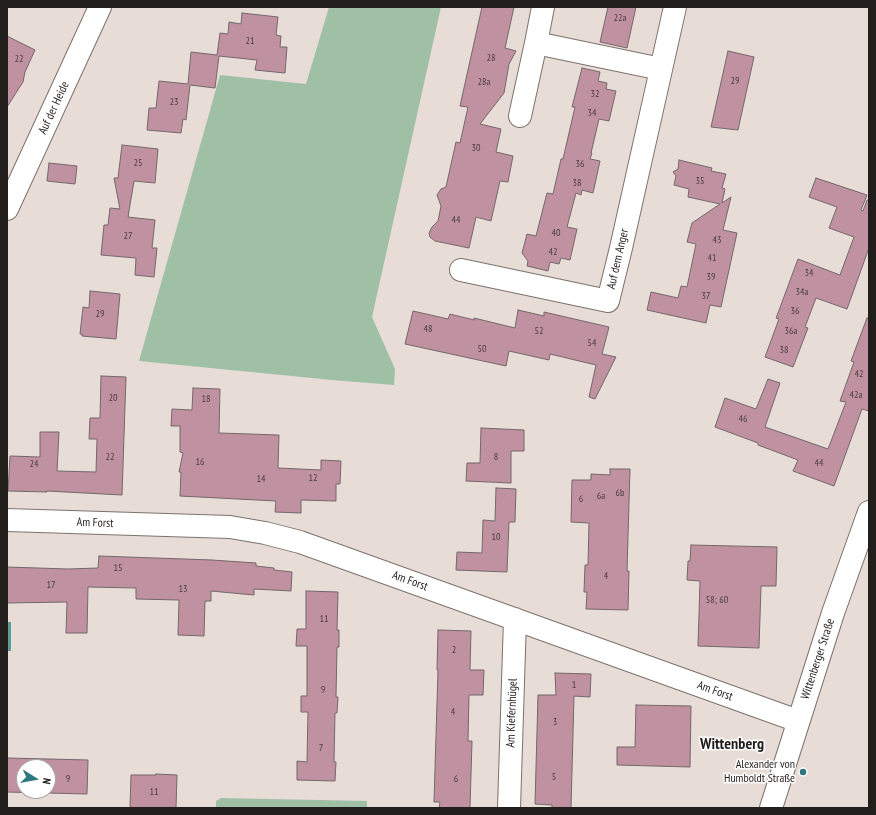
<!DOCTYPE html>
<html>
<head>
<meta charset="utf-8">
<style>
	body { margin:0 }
	#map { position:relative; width:876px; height:815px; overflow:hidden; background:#e8dcd6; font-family:"PT Sans Narrow",sans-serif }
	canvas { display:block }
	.frame { position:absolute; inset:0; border:8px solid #221e1c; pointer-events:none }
	.north { position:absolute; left:16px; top:759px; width:40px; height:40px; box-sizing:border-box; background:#fff; border:1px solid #a7a5a4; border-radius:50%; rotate:101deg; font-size:11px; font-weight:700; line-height:16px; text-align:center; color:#221e1c }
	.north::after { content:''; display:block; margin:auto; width:14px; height:18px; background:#2e7680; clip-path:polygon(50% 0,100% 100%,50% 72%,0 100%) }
</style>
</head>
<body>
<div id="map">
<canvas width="876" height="815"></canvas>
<div class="frame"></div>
<div class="north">N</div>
</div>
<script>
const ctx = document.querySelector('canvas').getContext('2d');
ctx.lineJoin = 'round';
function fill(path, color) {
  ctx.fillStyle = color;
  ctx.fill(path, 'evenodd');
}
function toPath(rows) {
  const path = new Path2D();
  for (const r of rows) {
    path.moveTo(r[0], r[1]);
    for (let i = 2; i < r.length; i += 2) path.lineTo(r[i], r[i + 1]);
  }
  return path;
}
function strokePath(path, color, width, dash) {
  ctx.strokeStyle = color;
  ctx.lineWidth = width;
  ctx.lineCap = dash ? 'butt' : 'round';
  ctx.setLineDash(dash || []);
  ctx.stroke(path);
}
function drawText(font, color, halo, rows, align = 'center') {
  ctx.font = font + ' "PT Sans Narrow",sans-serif';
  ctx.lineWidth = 3;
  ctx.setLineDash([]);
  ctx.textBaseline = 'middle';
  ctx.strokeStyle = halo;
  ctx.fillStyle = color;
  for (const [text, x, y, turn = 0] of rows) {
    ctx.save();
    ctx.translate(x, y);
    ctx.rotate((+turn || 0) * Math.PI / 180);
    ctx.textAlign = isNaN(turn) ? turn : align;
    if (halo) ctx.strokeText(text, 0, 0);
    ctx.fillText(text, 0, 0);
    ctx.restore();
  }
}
fill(toPath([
	[329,7,441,7,372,317,395,369,394,385,332,380,139,361,220,75,306,84],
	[221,798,367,801,367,808,216,808,216,801]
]), '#a0c0a6');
fill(toPath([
	[7,622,11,622,11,651,7,651]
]), '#619b9c');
const building = toPath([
	[482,7,514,7,505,48,516,51,509,64,504,93,480,124,501,129,496,152,513,156,508,182,500,181,491,221,476,217,469,248,435,241,430,237,429,233,432,227,438,221,441,206,437,195,441,189,446,187,456,142,460,143,468,107,460,106,482,7],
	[608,7,636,7,627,48,600,42,608,7],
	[242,13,278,17,276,35,281,36,280,47,287,47,285,73,255,70,257,60,219,56,215,88,190,85,186,120,183,119,181,133,147,130,149,108,156,108,159,81,188,84,191,52,217,55,220,33,228,34,229,22,241,24,242,13],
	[7,36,35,50,25,72,23,82,7,107,7,36],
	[728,51,754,57,738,130,711,127,728,51],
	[582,68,600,72,598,81,607,83,606,89,616,91,609,121,599,119,591,153,592,153,590,159,600,161,593,193,582,190,581,195,576,193,567,227,577,229,570,260,561,258,559,264,550,262,548,271,527,266,528,261,522,253,527,234,536,236,547,193,553,194,561,159,563,159,575,107,572,107,582,68],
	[122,145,158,149,155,183,134,181,128,217,155,220,152,248,157,248,154,277,135,275,136,258,101,255,104,225,108,225,110,208,120,209,114,178,118,178,122,145],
	[679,160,712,168,711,171,726,174,722,188,725,189,722,203,731,197,723,230,737,233,721,307,710,305,706,323,647,310,651,292,678,298,681,286,687,287,696,244,687,242,692,223,720,204,688,197,689,189,674,185,676,176,673,172,678,169,679,160],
	[49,163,77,166,75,184,47,181,49,163],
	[816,178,867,195,861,210,863,211,867,200,869,200,869,248,847,309,816,298,805,327,808,328,793,367,765,357,779,319,776,318,778,313,798,259,840,275,854,237,829,228,837,207,809,197,816,178],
	[90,291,120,294,116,339,82,336,82,334,80,334,83,307,89,308,90,291],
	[518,310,544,316,544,312,609,327,602,354,616,357,595,399,589,397,596,365,550,354,549,360,509,351,506,366,405,344,413,311,448,319,450,314,474,320,474,318,515,328,518,310],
	[867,318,869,319,869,411,862,409,834,486,793,471,798,460,758,445,758,443,715,427,725,398,756,409,768,379,780,383,765,427,828,449,846,402,840,401,854,362,851,361,867,318],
	[101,376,126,377,122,495,47,491,47,492,8,491,10,456,40,457,40,432,59,432,57,471,96,472,97,439,89,439,90,418,100,418,101,376],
	[193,388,220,389,219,433,279,435,278,468,321,470,321,460,341,461,340,484,336,484,336,501,301,500,301,513,275,512,276,501,180,496,181,472,179,472,183,453,180,452,180,426,171,426,172,409,192,410,193,388],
	[481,428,524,430,524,451,511,451,511,483,466,481,467,463,480,463,481,428],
	[610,469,630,469,627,571,629,571,628,610,586,609,587,592,584,592,585,565,588,565,589,523,571,522,572,480,591,480,591,474,610,475,610,469],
	[496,488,516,489,515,522,509,522,507,572,456,570,457,552,482,553,483,520,495,521,496,488],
	[691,545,777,547,776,586,761,586,759,648,698,646,700,581,687,580,688,561,690,561,691,545],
	[99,556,212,560,256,563,256,566,274,568,274,570,292,572,291,591,254,589,254,595,211,591,211,601,205,601,204,636,178,635,179,600,136,599,136,588,88,587,87,633,66,633,67,602,7,603,7,567,68,569,98,568,99,556],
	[306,591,338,592,337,630,339,630,339,647,337,647,336,697,338,697,337,713,335,713,334,762,336,762,335,781,297,780,297,761,307,762,308,712,301,712,301,696,307,696,307,646,296,646,297,629,306,629,306,591],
	[438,630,471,631,470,670,484,670,483,695,469,695,468,741,472,741,470,808,439,808,440,802,434,802,438,670,437,670,438,630],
	[555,673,591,674,590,697,574,696,571,808,552,808,552,805,535,804,538,695,556,695,555,673],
	[636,705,691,706,690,767,617,765,617,747,635,747,636,705],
	[7,758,88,760,87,794,7,792,7,758],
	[24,767,48,767,48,791,24,791,24,767],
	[156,774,177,775,176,808,130,808,131,775,156,775,156,774]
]);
fill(building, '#c091a1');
strokePath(building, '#73676b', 1);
const minor = toPath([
	[543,7,536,43,661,69],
	[520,116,536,43],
	[7,209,100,7],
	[461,270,608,301,621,248,675,7],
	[7,520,230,527,265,533,300,542,798,721],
	[509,808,515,619],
	[771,808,833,613,869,512]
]);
strokePath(minor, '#7c726d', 24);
strokePath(minor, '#fff', 22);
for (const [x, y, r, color] of [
	[803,772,4,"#2e7680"]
]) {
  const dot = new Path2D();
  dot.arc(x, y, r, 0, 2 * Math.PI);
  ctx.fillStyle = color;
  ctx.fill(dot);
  strokePath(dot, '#fff', 1.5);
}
drawText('10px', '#4a3b3d', null, [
	["22a",620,18],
	["21",250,41],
	["28",491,58],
	["22",19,59],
	["29",735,81],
	["28a",484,82],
	["32",595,94],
	["23",174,102],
	["34",592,113],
	["30",476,148],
	["25",138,163],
	["36",580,164],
	["35",700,181],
	["38",577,183],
	["44",456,220],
	["40",556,233],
	["27",128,236],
	["43",717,240],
	["42",553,252],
	["41",712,258],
	["34",809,273],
	["39",711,277],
	["34a",802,292],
	["37",706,296],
	["36",795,311],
	["29",100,314],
	["48",428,329],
	["52",539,331],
	["36a",791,331],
	["54",592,343],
	["50",482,349],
	["38",784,350],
	["42",859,374],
	["42a",856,395],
	["20",113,398],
	["18",206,399],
	["46",743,419],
	["22",110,457],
	["8",496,457],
	["16",200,462],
	["44",819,463],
	["24",34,464],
	["12",313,478],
	["14",261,479],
	["6b",620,493],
	["6a",601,496],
	["6",581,499],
	["10",496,537],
	["15",118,568],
	["4",606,576],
	["17",51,585],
	["13",183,589],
	["58; 60",717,600],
	["11",324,619],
	["2",454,650],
	["1",574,685],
	["9",323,690],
	["4",453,712],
	["3",555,722],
	["7",321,748],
	["5",554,777],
	["9",68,779],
	["6",456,779],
	["11",154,792]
]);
drawText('12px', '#221e1c', '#fff', [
	["Auf der Heide",54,108,-65],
	["Auf dem Anger",618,259,-77],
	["Am Forst",95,523,2],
	["Am Forst",410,581,20],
	["Wittenberger Straße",818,659,-72],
	["Am Forst",715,691,20],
	["Am Kiefernhügel",512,713,-88]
]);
drawText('12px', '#221e1c', '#fff', [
	["Alexander von",795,765],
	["Humboldt Straße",795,779]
], 'right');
drawText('bold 16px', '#221e1c', '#fff', [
	["Wittenberg",732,744]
]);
</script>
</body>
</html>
